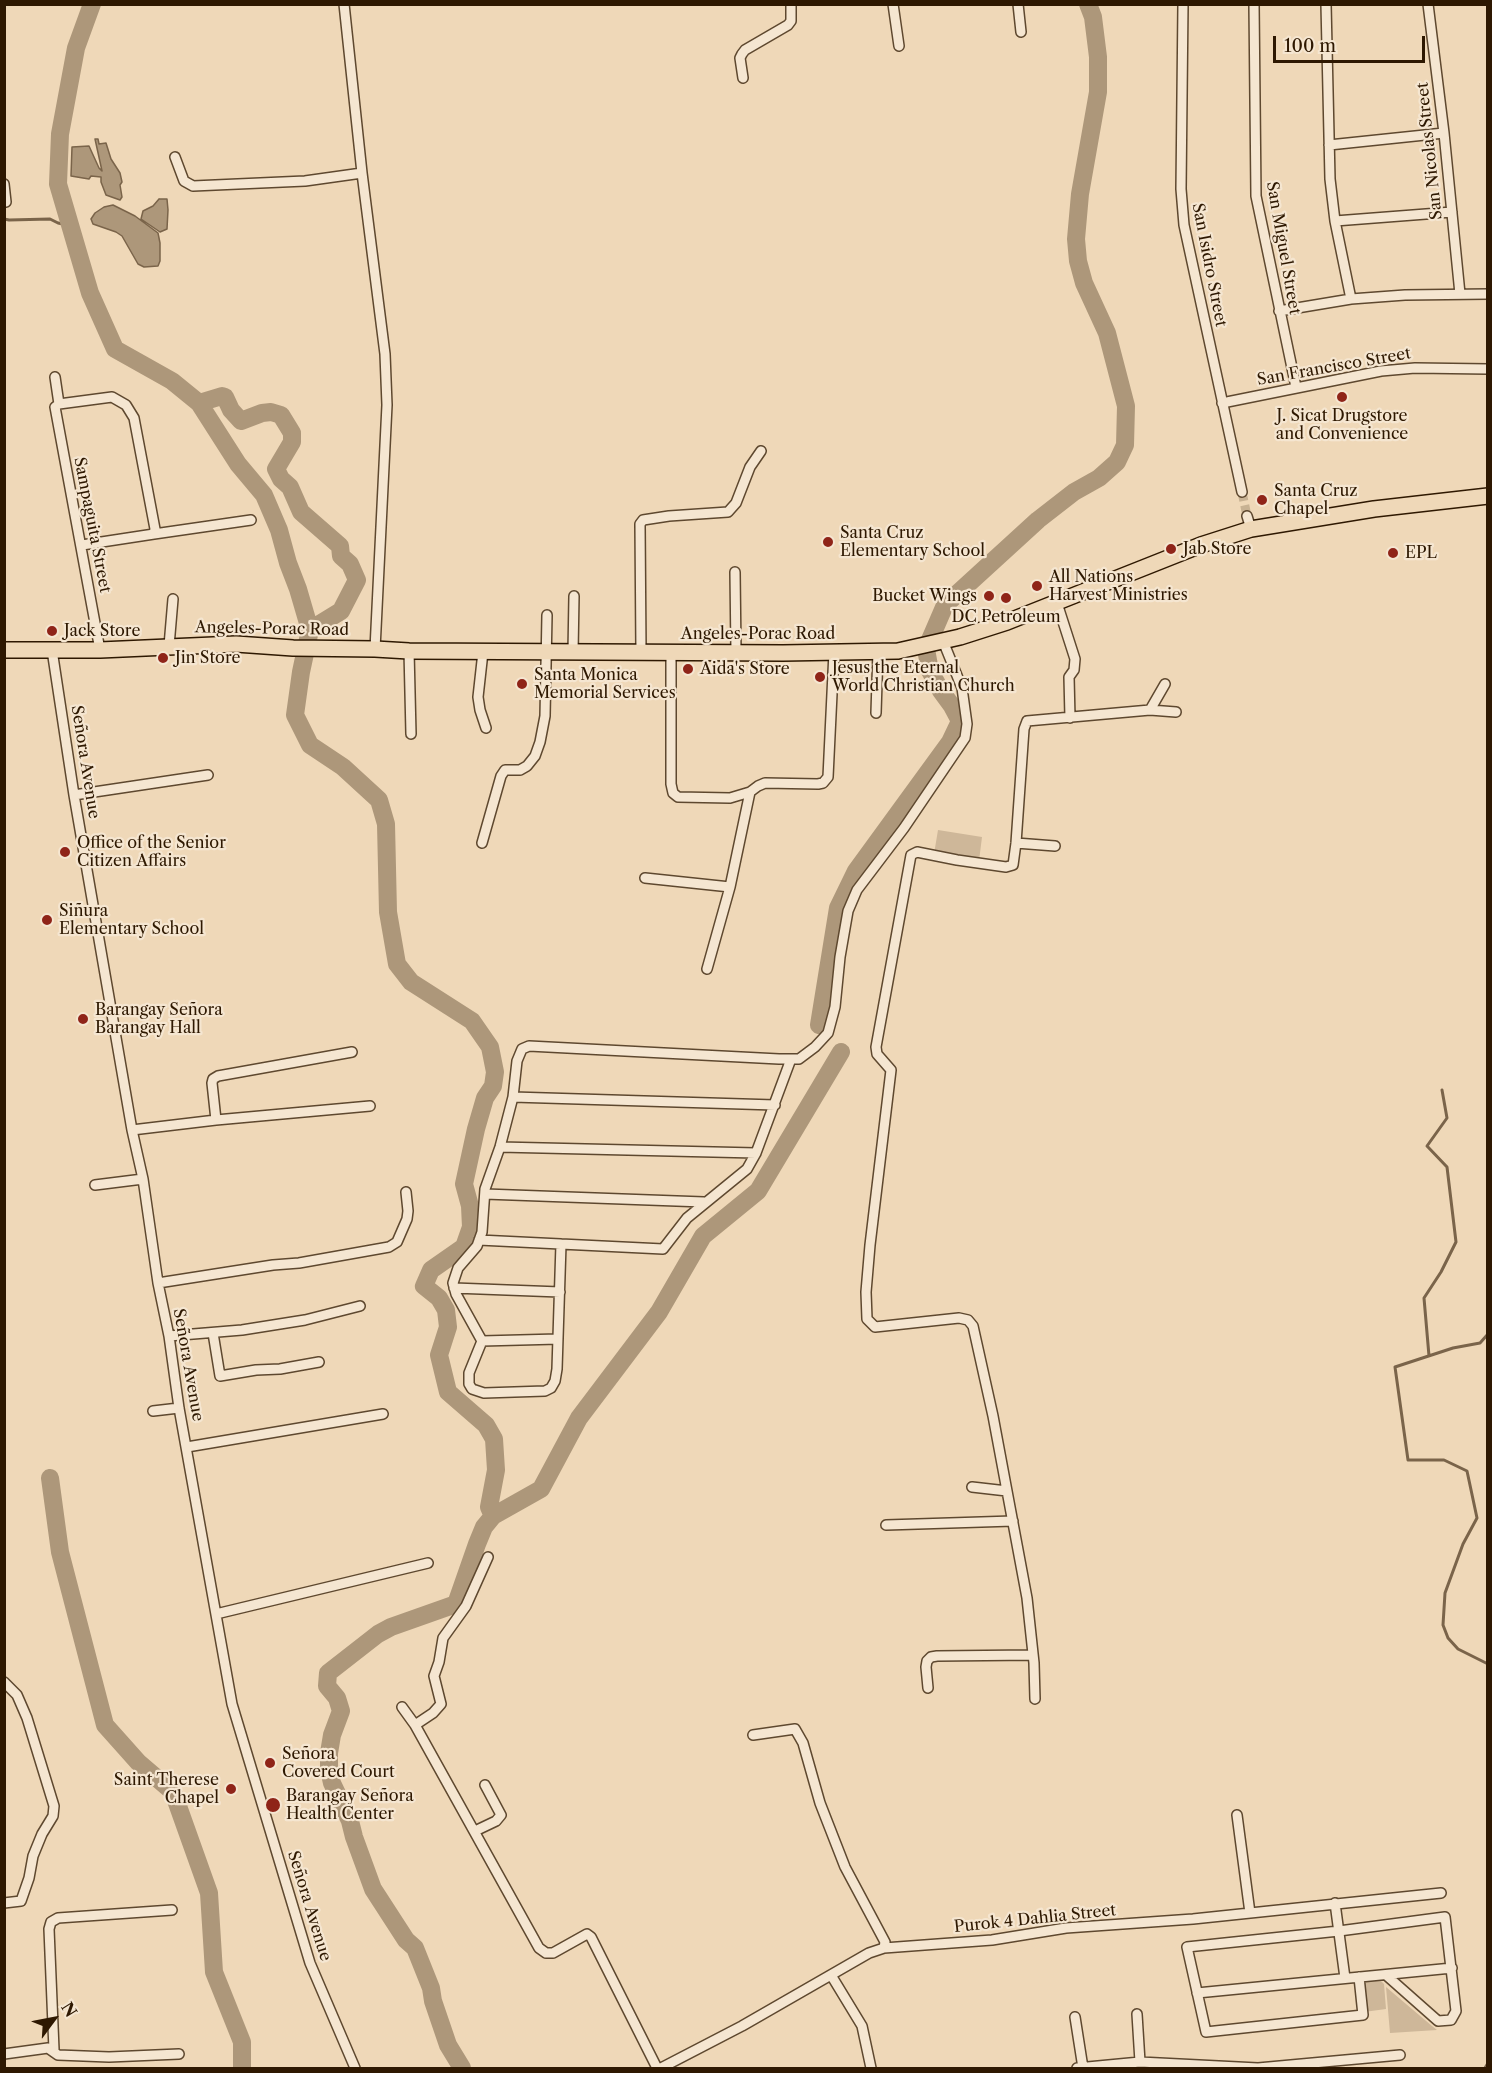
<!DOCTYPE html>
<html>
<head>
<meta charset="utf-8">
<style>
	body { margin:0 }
	#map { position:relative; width:1492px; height:2073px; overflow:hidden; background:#efd8b8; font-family:"Libre Caslon Text",serif }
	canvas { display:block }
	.frame { position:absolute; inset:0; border:6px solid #2e1801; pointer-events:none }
	.north { position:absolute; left:24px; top:1989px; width:60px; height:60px; -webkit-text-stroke:4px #f5e6d1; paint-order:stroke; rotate:58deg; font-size:16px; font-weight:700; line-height:24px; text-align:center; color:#2e1801 }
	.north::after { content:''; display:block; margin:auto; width:21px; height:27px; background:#2e1801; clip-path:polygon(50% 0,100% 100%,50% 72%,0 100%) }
	.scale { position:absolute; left:1273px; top:36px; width:152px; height:27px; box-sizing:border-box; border:3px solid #2e1801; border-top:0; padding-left:8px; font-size:18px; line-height:21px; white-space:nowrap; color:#2e1801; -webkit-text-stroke:4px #f5e6d1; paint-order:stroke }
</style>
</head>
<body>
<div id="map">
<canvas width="1492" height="2073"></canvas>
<div class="frame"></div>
<div class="north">N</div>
<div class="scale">100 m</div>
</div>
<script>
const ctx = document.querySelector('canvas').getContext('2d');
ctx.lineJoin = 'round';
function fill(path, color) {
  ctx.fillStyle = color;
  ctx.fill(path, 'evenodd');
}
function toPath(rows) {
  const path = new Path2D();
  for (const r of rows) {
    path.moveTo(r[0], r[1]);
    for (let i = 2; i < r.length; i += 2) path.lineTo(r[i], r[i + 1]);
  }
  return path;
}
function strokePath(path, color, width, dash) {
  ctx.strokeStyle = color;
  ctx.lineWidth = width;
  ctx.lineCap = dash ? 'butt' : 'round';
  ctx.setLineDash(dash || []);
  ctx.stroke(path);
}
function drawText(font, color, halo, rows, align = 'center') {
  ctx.font = font + ' "Libre Caslon Text",serif';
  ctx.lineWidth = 4.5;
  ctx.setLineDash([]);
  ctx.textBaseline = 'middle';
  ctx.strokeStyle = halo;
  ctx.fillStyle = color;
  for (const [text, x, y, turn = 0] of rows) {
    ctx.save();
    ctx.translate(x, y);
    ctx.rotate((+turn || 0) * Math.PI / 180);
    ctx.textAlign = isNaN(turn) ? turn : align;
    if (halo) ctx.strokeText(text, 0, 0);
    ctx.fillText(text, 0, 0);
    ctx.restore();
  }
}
fill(toPath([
	[938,830,982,837,979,861,934,854],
	[1380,1980,1384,1984,1386,2009,1364,2012,1362,1981],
	[1386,1987,1432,2026,1437,2030,1390,2033]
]), '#ceb799');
const water = toPath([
	[95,139,98,139,99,144,106,143,111,159,120,173,122,182,120,185,122,197,120,200,106,195,101,182,101,177,91,176,89,179,71,176,72,147,89,146,99,168,102,171,95,139],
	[159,199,167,199,168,210,167,229,160,232,141,219,143,211,153,206,159,199],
	[113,205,135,216,158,233,160,243,160,261,158,266,144,267,138,264,122,236,116,232,93,224,91,219,95,213,104,207,113,205]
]);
fill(water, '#ad977a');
strokePath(water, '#7a644a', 1.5);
strokePath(toPath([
	[4,219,9,220,50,219,58,223,72,226],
	[1488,1334,1480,1343,1453,1348,1395,1367,1408,1460,1444,1460,1467,1471,1477,1518,1463,1544,1445,1593,1443,1625,1448,1638,1458,1649,1488,1664],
	[1429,1356,1424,1298,1441,1272,1456,1242,1447,1167,1427,1146,1447,1118,1442,1090],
	[1485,2068,1488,2063]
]), '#7a644a', 3);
strokePath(toPath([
	[92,4,76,48,60,134,58,184,90,293,115,349,172,381,199,403,222,396,225,397,231,410,241,421,262,413,271,412,281,415,292,433,292,442,276,469,281,479,290,487,301,512,340,546,341,556,350,564,357,580,341,611,310,630,301,672,295,715,310,745,343,767,379,800,386,824,388,912,397,964,411,982,472,1021,490,1047,495,1072,493,1086,485,1098,476,1129,464,1184,470,1206,471,1227,464,1247,431,1270,424,1286,439,1298,446,1310,448,1327,439,1355,448,1392,486,1425,494,1439,496,1470,489,1507,493,1516,484,1527,477,1544,456,1604,391,1627,378,1634,328,1673,327,1686,337,1698,341,1711,332,1735,329,1753,329,1770,332,1783,350,1821,354,1837,373,1889,406,1940,415,1948,431,1988,433,2001,448,2045,462,2068],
	[199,403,238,464,264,495,279,530,288,563,298,589,310,630],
	[819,1025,838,908,856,871,950,742,960,721,952,706,941,691,930,671,926,649,945,605,1038,520,1074,492,1099,478,1117,462,1125,445,1126,406,1107,333,1084,283,1078,261,1076,239,1080,194,1098,92,1098,57,1093,17,1088,4],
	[50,1478,60,1552,105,1725,138,1762,173,1792,209,1893,214,1972,242,2042,242,2068],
	[493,1516,541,1489,579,1418,659,1312,703,1236,758,1191,841,1052]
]), '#ad977a', 18);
strokePath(toPath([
	[1242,492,1247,516]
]), '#c8b293', 9, [9, 4.5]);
const street = toPath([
	[344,4,362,173,385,354,387,405,375,649],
	[893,4,899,46],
	[1018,4,1021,32],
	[1183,4,1181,189,1184,225,1242,492],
	[1254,4,1256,196,1296,387],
	[1326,4,1330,179,1335,221,1351,299],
	[1428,4,1444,133,1460,294],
	[743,78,740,58,742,54,745,50,788,25,791,21,791,4],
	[1329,145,1444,133],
	[175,157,184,181,193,186,305,181,362,173],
	[4,184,6,202],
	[1335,221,1452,212],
	[1279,311,1351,299,1405,295,1488,294],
	[55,377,59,404],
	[1222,403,1381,371,1415,368,1488,369],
	[1247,516,1251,529],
	[154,534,251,520],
	[82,545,154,534,155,529,134,418,126,405,112,397,59,404,55,407,100,650],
	[735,572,736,652],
	[1057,603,1075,659,1074,670,1069,677,1070,718],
	[169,646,173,599],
	[52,650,74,795,132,1130,143,1179,158,1283,169,1336,179,1408,232,1704,310,1963,355,2068],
	[409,651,411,734],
	[483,652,478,697,480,710,486,728],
	[573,652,574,596],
	[641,652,640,524,643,520,669,516,728,512,736,503,750,467,761,451],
	[671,652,671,784,673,793,678,797,730,798,750,792,758,786,765,783,818,784,823,783,828,777,834,652],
	[1150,710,1165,684],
	[876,713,878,651],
	[74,795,208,775],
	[482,843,501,776,505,770,520,770,527,766,535,756,540,742,545,716,547,615],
	[1016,843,1055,846],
	[645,878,730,887,750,792],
	[707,969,730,887],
	[513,1097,775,1105],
	[216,1120,212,1083,213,1079,218,1076,352,1052],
	[132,1130,216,1120,370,1106],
	[500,1147,756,1153],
	[95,1185,143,1179],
	[485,1194,704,1202],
	[479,1240,663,1249,687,1218,747,1169,756,1153,791,1059],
	[561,1244,557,1369,555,1381,551,1388,545,1391,484,1393,472,1389,469,1384,469,1373,482,1341,456,1294,453,1283,458,1268,477,1246,482,1232,485,1189,500,1147,513,1097,517,1061,522,1049,529,1046,779,1059,799,1059,815,1047,828,1033,835,1007,840,957,848,911,857,890,904,828,965,738,967,724,962,688,943,641],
	[158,1283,273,1265,299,1263,389,1247,397,1242,407,1219,408,1211,406,1192],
	[454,1288,560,1292],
	[213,1333,220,1376,256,1370,280,1369,319,1362],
	[169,1336,242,1330,305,1320,360,1306],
	[482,1341,558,1339],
	[153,1411,179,1408],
	[187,1447,383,1414],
	[972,1487,1007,1491],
	[886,1525,1013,1521],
	[216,1614,428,1563],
	[4,1682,17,1695,27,1718,54,1806,53,1816,42,1834,33,1856,29,1878,21,1901,4,1903],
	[928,1688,926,1667,927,1661,931,1657,937,1656,1033,1655],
	[1035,1699,1034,1663,1027,1598,993,1416,973,1326,968,1320,959,1318,875,1327,867,1319,866,1292,870,1245,891,1070,877,1054,876,1047,911,855,917,852,957,860,1006,867,1013,865,1016,843,1024,729,1027,721,1150,710,1176,712],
	[402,1707,415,1725,539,1948,546,1953,553,1953,587,1934,591,1937,657,2068],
	[415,1725,433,1713,441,1704,434,1676,439,1662,443,1638,466,1606,488,1557],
	[753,1735,795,1729,803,1743,820,1803,845,1867,885,1942,884,1948],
	[1237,1815,1250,1913],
	[475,1831,496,1821,501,1815,485,1785],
	[1335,1903,1345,1978],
	[831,1975,862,2026,871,2068],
	[1359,1977,1363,2015,1206,2032,1187,1947,1339,1931,1445,1917,1456,2011,1451,2020,1438,2021,1386,1975],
	[1197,1993,1452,1968],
	[1137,2014,1140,2062],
	[1075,2017,1083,2068],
	[54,2050,49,1929,51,1922,58,1918,172,1910],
	[4,2054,48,2048,58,2055,109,2057,179,2054],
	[661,2068,742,2026,869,1953,884,1948,992,1940,1066,1928,1193,1919,1441,1893],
	[1077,2068,1140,2062,1258,2068,1400,2055]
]);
const primary = toPath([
	[4,650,100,650,236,644,293,648,375,649,409,651,783,653,898,651,960,637,1007,622,1201,545,1251,529,1374,509,1488,496]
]);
strokePath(street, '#5e482f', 12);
strokePath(primary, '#2e1801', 18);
strokePath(street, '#f5e6d1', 9);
strokePath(primary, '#efd8b8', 15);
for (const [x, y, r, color] of [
	[1342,397,6,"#8f2418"],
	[1262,500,6,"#8f2418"],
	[828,542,6,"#8f2418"],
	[1171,549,6,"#8f2418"],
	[1393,553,6,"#8f2418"],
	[1037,586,6,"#8f2418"],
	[989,596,6,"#8f2418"],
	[1006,598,6,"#8f2418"],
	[52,631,6,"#8f2418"],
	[163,658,6,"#8f2418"],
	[688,669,6,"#8f2418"],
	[820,677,6,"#8f2418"],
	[522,684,6,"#8f2418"],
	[65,852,6,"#8f2418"],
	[47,920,6,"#8f2418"],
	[83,1019,6,"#8f2418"],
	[270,1763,6,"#8f2418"],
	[231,1789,6,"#8f2418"],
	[273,1805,8,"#8f2418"]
]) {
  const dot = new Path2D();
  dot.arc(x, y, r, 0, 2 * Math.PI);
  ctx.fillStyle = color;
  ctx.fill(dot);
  strokePath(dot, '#f5e6d1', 2);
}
drawText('16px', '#2e1801', '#f5e6d1', [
	["San Nicolas Street",1430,151,-96],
	["San Miguel Street",1283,248,80],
	["San Isidro Street",1209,265,79],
	["San Francisco Street",1334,367,-10],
	["Sampaguita Street",92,525,79],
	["Angeles-Porac Road",272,629,1],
	["Angeles-Porac Road",758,634],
	["Señora Avenue",85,762,81],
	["Señora Avenue",188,1365,80],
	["Señora Avenue",309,1906,73],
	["Purok 4 Dahlia Street",1035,1919,-6]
]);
drawText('16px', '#2e1801', '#f5e6d1', [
	["J. Sicat Drugstore",1342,416,"center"],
	["and Convenience",1342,434,"center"],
	["Santa Cruz",1274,491],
	["Chapel",1274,509],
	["Santa Cruz",840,533],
	["Elementary School",840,551],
	["Jab Store",1183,549],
	["EPL",1405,553],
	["All Nations",1049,577],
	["Harvest Ministries",1049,595],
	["Bucket Wings",977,596,"right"],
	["DC Petroleum",1006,617,"center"],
	["Jack Store",64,631],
	["Jin Store",175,658],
	["Jesus the Eternal",832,668],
	["World Christian Church",832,686],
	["Aida's Store",700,669],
	["Santa Monica",534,675],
	["Memorial Services",534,693],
	["Office of the Senior",77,843],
	["Citizen Affairs",77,861],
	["Siñura",59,911],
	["Elementary School",59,929],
	["Barangay Señora",95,1010],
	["Barangay Hall",95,1028],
	["Señora",282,1754],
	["Covered Court",282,1772],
	["Saint Therese",219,1780,"right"],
	["Chapel",219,1798,"right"],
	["Barangay Señora",286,1796],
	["Health Center",286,1814]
], 'left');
</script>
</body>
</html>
